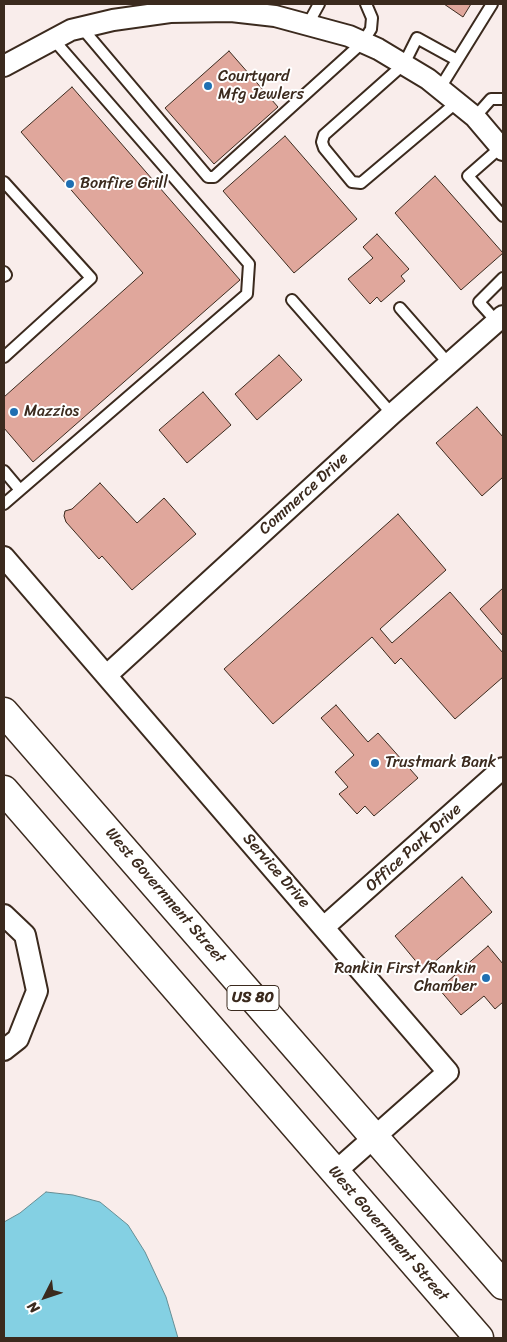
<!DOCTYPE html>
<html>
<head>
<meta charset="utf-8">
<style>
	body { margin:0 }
	#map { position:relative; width:507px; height:1342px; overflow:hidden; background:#f9edeb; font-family:Sriracha,sans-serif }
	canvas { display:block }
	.frame { position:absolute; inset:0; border:5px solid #3b2a1e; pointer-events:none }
	.north { position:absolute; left:20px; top:1272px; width:50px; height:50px; -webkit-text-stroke:4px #fff; paint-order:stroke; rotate:229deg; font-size:14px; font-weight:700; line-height:20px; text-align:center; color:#3b2a1e }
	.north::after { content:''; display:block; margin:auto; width:18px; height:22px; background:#3b2a1e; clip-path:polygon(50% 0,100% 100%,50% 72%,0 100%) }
</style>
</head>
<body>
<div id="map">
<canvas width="507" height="1342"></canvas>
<div class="frame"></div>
<div class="north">N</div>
</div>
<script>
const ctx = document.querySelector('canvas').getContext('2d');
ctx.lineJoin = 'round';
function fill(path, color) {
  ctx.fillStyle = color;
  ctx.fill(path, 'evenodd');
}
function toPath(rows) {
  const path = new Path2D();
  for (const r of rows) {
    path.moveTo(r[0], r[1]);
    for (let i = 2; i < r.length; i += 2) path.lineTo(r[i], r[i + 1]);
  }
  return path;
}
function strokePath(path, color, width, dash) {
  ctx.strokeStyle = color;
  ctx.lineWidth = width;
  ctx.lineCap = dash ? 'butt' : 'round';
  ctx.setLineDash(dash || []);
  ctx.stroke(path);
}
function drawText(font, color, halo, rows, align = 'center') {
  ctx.font = font + ' Sriracha,sans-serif';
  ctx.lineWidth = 4;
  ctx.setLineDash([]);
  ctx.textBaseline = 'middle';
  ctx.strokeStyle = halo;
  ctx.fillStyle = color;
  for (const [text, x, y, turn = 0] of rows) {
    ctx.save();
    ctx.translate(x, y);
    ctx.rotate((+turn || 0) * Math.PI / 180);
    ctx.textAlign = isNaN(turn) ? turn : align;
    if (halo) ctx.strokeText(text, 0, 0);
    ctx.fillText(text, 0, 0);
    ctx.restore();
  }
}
const water = toPath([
	[46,1192,73,1195,100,1202,128,1225,145,1252,166,1297,178,1338,4,1338,4,1222,20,1213,46,1192]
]);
fill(water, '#84d0e3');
strokePath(water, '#678e94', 1);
const building = toPath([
	[444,4,471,4,463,17,444,4],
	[229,51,278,107,214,164,165,108,229,51],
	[72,87,240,280,33,462,4,428,4,397,143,273,21,132,72,87],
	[285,136,357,219,294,273,223,191,285,136],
	[435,176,503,253,461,290,395,213,435,176],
	[377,234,409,269,401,276,405,281,381,302,377,297,370,304,348,279,373,258,363,247,377,234],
	[279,355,302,380,257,420,235,394,279,355],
	[203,392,231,425,187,463,159,430,203,392],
	[477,407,503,437,503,477,482,496,436,443,477,407],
	[100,483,137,523,164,498,196,534,132,590,102,556,99,559,66,522,64,516,65,511,72,509,100,483],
	[398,514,446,570,380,629,392,643,450,592,503,653,503,677,455,719,401,658,395,664,372,637,273,724,224,669,398,514],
	[503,588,503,636,480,609,503,588],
	[336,705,368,742,378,733,418,778,374,816,365,806,357,814,339,794,348,787,335,772,354,755,321,718,336,705],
	[462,877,492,912,424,971,395,936,462,877],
	[488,946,503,964,503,1002,495,1009,484,996,461,1015,439,989,488,946]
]);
fill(building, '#e0a79c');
strokePath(building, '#3b2a1e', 1);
const service = toPath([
	[308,24,319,4],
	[82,28,208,177,214,177,363,42,371,29,372,18,366,4],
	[440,88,492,4],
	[457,102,361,183,352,182,324,148,322,142,324,135,404,64,417,38,457,60],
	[475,117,491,99,503,99],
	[501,147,468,176,503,216],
	[4,182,91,278,4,357],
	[4,272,6,275,4,276],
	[292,300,392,414],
	[400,308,449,364],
	[497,322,479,302,503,278],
	[4,471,20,490],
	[4,504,247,294,249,264,53,39]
]);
const minor = toPath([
	[4,66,71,30,113,20,170,12,231,11,275,16,349,36,378,49,428,79,475,117,503,150],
	[4,557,448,1072,335,1172],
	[107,675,392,414,503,316],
	[4,915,25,935,37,991,18,1039,4,1050],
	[324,927,503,768]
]);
const primary = toPath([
	[4,712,503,1285],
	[4,790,479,1338]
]);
strokePath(service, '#3b2a1e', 14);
strokePath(minor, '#3b2a1e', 24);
strokePath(primary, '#3b2a1e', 31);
strokePath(service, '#fff', 10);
strokePath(minor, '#fff', 20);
strokePath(primary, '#fff', 28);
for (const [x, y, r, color] of [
	[208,86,5,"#1f6fb2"],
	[70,184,5,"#1f6fb2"],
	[14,412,5,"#1f6fb2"],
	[375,763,5,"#1f6fb2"],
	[486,978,5,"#1f6fb2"]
]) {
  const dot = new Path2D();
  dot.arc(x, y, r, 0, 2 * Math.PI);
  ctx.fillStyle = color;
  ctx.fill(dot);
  strokePath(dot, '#fff', 2);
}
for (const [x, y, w] of [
	[253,998,52]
]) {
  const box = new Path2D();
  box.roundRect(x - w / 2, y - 12.5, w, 25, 4);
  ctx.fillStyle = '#fff';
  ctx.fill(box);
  strokePath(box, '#3b2a1e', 1);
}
drawText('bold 15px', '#3b2a1e', null, [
	["US 80",253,998]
]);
drawText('16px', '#3b2a1e', '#fff', [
	["Courtyard",218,77],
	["Mfg Jewlers",218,95],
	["Bonfire Grill",80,184],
	["Mazzios",24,412],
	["Trustmark Bank",385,763],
	["Rankin First/Rankin",476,969,"right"],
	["Chamber",476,987,"right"]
], 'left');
drawText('16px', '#3b2a1e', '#fff', [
	["Commerce Drive",304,494,-42],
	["Office Park Drive",414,848,-42],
	["Service Drive",276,871,49],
	["West Government Street",165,896,49],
	["West Government Street",388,1234,49]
]);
</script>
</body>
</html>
